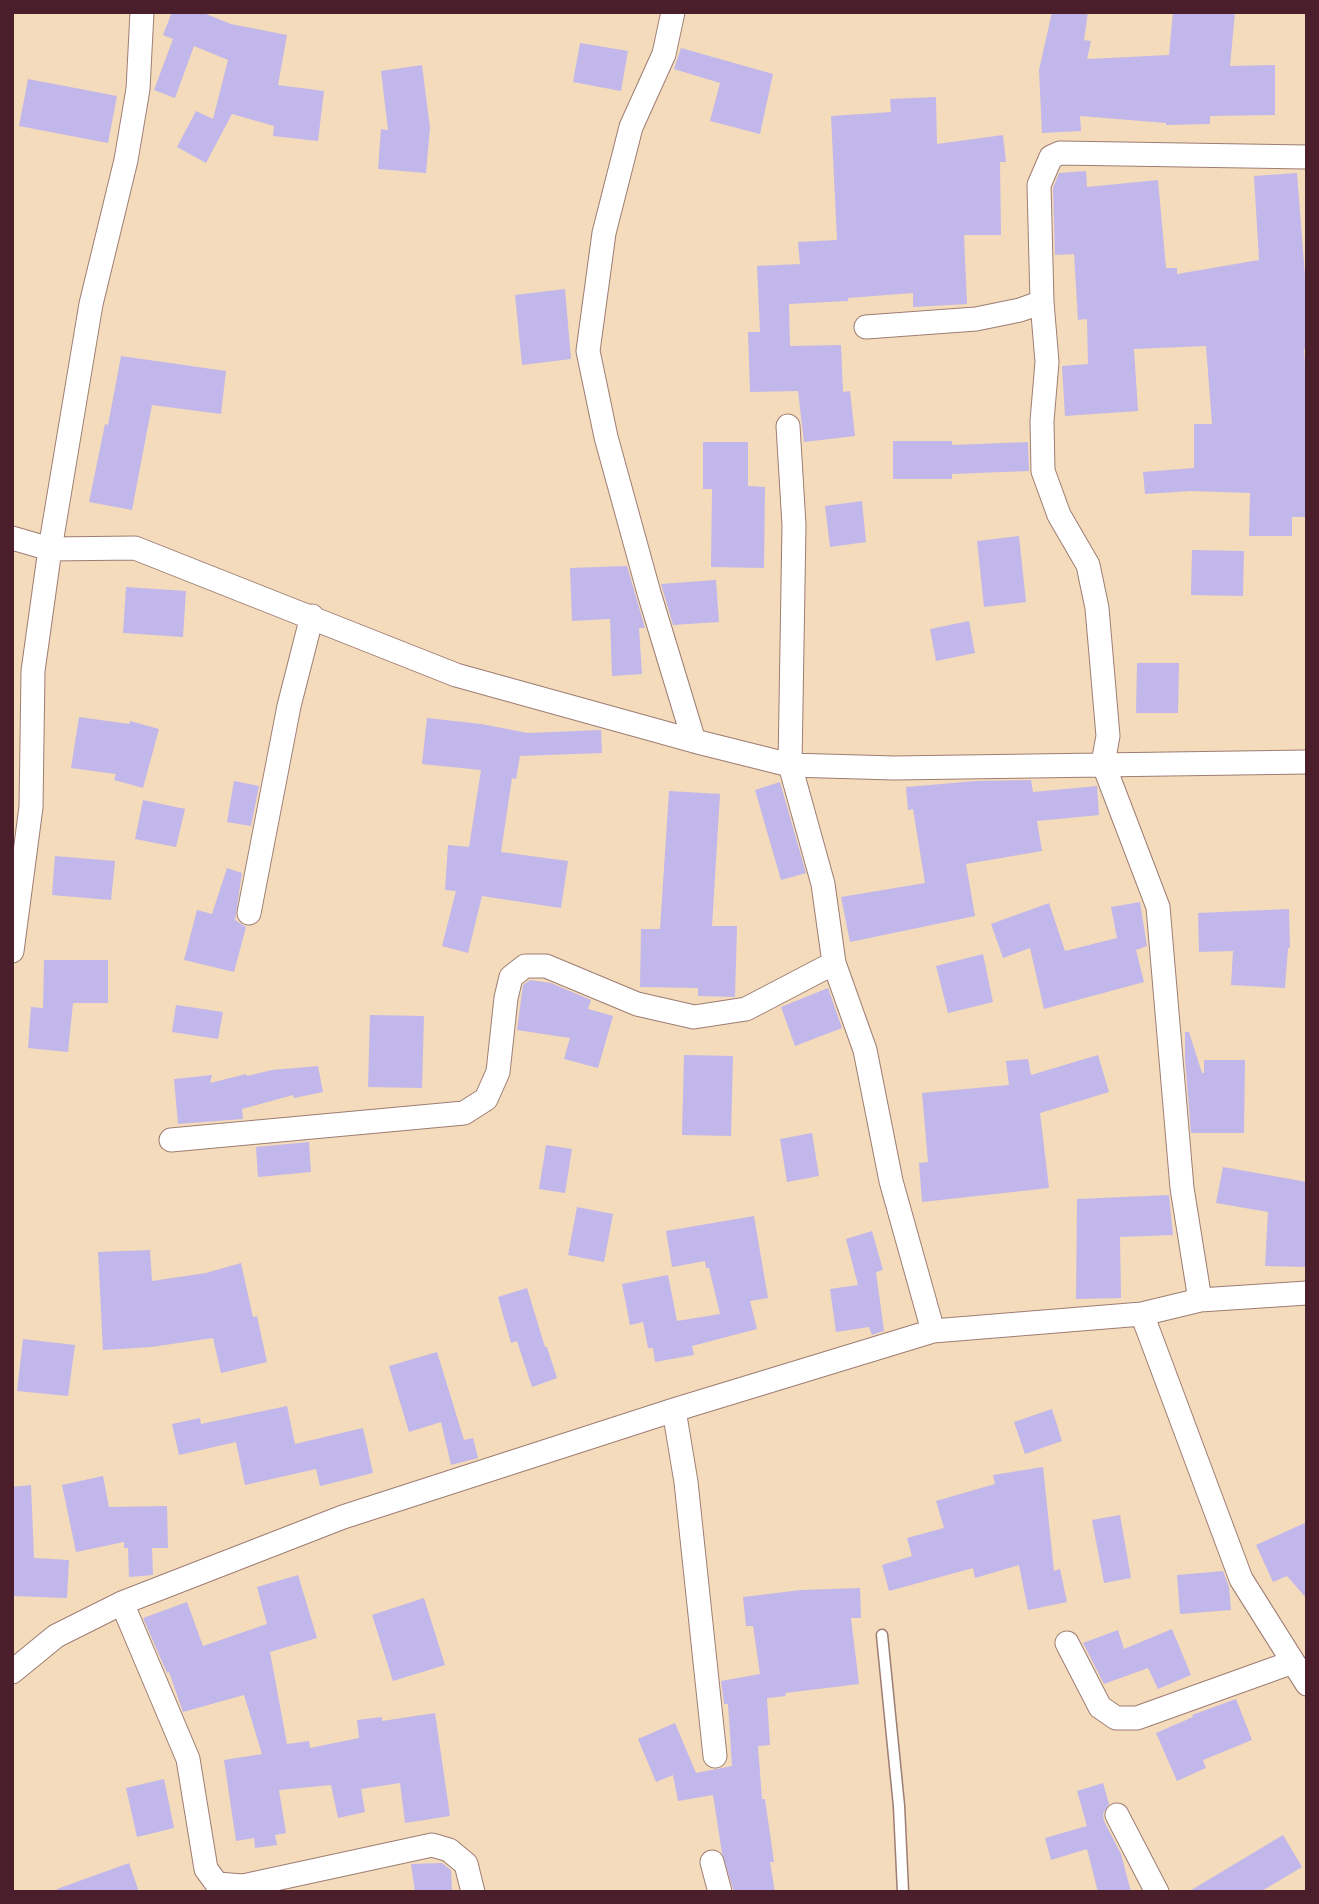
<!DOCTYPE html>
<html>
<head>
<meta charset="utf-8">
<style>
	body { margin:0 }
	#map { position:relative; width:1319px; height:1904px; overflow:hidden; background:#f3dbbb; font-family:"Indie Flower",sans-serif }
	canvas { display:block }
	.frame { position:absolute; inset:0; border:14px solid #4a1f2b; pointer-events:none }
</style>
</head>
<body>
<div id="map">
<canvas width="1319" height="1904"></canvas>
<div class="frame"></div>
</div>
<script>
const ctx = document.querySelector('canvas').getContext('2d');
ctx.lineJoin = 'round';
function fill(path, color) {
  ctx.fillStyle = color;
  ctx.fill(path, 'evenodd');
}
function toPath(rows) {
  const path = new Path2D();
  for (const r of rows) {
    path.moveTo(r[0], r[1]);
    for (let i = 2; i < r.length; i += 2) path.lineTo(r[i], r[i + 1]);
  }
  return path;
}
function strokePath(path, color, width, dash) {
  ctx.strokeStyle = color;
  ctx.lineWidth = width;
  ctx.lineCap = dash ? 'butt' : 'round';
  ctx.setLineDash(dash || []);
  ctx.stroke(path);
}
fill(toPath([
	[172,12,201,12,231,24,287,35,278,85,324,91,318,141,273,136,274,126,232,114,206,163,177,147,196,111,213,119,228,60,194,46,175,98,154,90,173,39,163,35],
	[1052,12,1088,12,1084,40,1091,41,1087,59,1169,55,1173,12,1235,12,1230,66,1275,65,1275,115,1210,116,1210,124,1166,125,1166,123,1080,116,1081,131,1042,133,1039,70],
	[580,43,628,51,621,91,573,82],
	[681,48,773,74,760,134,710,121,720,83,674,69],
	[422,65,430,128,426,173,378,169,381,129,388,130,381,71],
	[28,79,117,96,108,143,19,126],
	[936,97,937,144,1003,135,1006,162,1000,162,1001,235,964,235,967,304,913,307,913,293,848,298,848,301,789,304,790,346,841,345,843,392,850,391,855,436,804,442,798,391,750,392,748,332,760,332,757,266,800,264,798,242,837,240,831,116,891,112,890,99],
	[1086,171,1087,187,1158,180,1166,268,1177,268,1177,274,1259,260,1254,176,1297,173,1307,302,1307,349,1304,349,1307,396,1307,517,1292,517,1292,536,1249,536,1250,493,1191,491,1145,494,1143,472,1194,468,1194,424,1212,424,1206,346,1134,349,1138,411,1065,416,1062,366,1088,364,1087,319,1078,320,1074,254,1055,255,1053,188,1059,173],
	[565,289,571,359,522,365,515,295],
	[121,356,226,371,221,414,152,405,132,510,89,502,105,424,108,425],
	[893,441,952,441,952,445,1028,442,1029,471,952,474,952,479,893,479],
	[703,442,748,442,748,486,765,487,764,568,711,567,712,489,703,489],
	[862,501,866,542,830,547,825,506],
	[1019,536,1026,602,984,607,977,541],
	[1192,550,1244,551,1243,596,1191,595],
	[627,566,645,628,639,628,642,674,612,676,610,619,572,621,570,568],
	[716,580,719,622,673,625,661,584],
	[126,587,186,591,183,637,123,633],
	[969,621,975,653,936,661,930,629],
	[1137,663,1179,663,1178,713,1136,713],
	[79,717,129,724,130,721,159,729,143,788,114,780,116,774,71,768],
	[427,718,481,724,528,733,601,730,602,753,520,756,516,779,512,778,501,852,568,861,561,908,482,896,468,953,442,946,456,891,445,890,448,845,469,847,481,770,422,764],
	[1031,780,1033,792,1097,786,1099,815,1037,821,1042,851,966,864,975,916,850,942,841,897,925,883,913,809,908,810,906,787,976,781],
	[234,781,259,786,251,826,227,822],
	[780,782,806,873,781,880,755,790],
	[669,791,720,794,712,926,737,926,735,997,698,996,698,988,640,987,641,929,660,929],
	[143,800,185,809,176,847,135,839],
	[55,856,115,861,111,900,52,895],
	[227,868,242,873,235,920,246,927,234,972,184,960,197,910,212,914],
	[1140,902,1147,946,1136,950,1144,982,1044,1009,1030,948,1003,958,991,924,1049,903,1065,951,1117,938,1111,907],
	[1289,909,1290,948,1288,948,1285,988,1231,985,1233,951,1199,952,1198,913],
	[983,954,993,1002,948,1013,936,966],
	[44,960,108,960,108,1003,73,1003,68,1052,28,1048,31,1007,43,1008],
	[530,980,551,983,591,1000,588,1009,613,1016,598,1068,564,1059,570,1038,517,1030,523,985],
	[828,988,842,1028,795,1046,781,1007],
	[176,1005,223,1012,218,1039,172,1032],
	[370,1015,424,1016,422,1088,368,1087],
	[1185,1032,1189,1032,1202,1073,1204,1073,1204,1060,1245,1060,1244,1133,1191,1133,1185,1059],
	[684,1055,733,1056,731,1136,682,1135],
	[1098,1055,1109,1092,1040,1113,1049,1188,922,1202,919,1163,928,1162,922,1093,1009,1085,1006,1061,1028,1059,1031,1075],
	[318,1066,323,1092,294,1098,293,1095,242,1109,243,1119,178,1124,174,1079,212,1075,210,1083,246,1074,247,1076,272,1070],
	[812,1133,819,1176,787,1182,780,1139],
	[309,1142,311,1172,258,1177,256,1147],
	[546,1145,572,1149,565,1193,539,1189],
	[1223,1167,1307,1182,1307,1267,1265,1266,1268,1212,1216,1203],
	[1169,1195,1173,1235,1120,1237,1121,1298,1076,1299,1077,1199],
	[577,1207,613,1214,604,1262,568,1255],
	[754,1216,768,1298,750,1301,757,1329,692,1346,694,1355,655,1362,653,1348,648,1348,643,1322,630,1325,622,1284,668,1275,677,1321,720,1314,709,1268,706,1268,705,1261,672,1267,666,1231],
	[872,1231,883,1270,876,1272,884,1331,872,1335,869,1327,836,1332,830,1289,858,1285,846,1239],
	[150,1250,152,1281,206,1273,241,1263,253,1317,257,1316,267,1362,221,1373,213,1338,151,1347,103,1350,98,1252],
	[527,1288,545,1347,547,1347,557,1378,532,1387,517,1341,511,1343,498,1297],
	[23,1339,75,1345,68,1396,17,1391],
	[437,1352,464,1440,473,1438,478,1458,451,1465,441,1422,409,1432,389,1366],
	[287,1406,295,1444,363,1428,373,1473,320,1486,316,1469,245,1485,236,1442,179,1455,172,1424,200,1418,201,1424],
	[1052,1409,1062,1441,1025,1454,1014,1422],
	[1043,1467,1054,1571,1060,1569,1067,1602,1028,1610,1019,1565,975,1578,973,1568,889,1591,882,1565,912,1556,907,1538,944,1528,936,1501,995,1484,993,1475],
	[103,1476,109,1507,167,1506,168,1548,152,1548,153,1575,129,1577,128,1548,124,1548,124,1542,76,1552,62,1485],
	[31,1485,34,1558,69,1560,67,1598,12,1596,12,1487],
	[1120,1515,1131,1578,1104,1583,1092,1520],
	[1307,1522,1307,1599,1287,1576,1273,1582,1256,1545],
	[1223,1571,1229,1587,1231,1610,1180,1614,1177,1575],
	[298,1575,317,1638,270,1652,287,1744,309,1741,310,1748,359,1738,357,1720,382,1717,382,1721,435,1713,450,1816,405,1823,400,1783,361,1789,365,1812,338,1818,331,1785,279,1790,286,1833,275,1835,277,1845,255,1848,254,1838,236,1841,224,1760,262,1754,244,1695,183,1712,169,1672,167,1673,143,1618,187,1602,203,1646,267,1624,257,1587],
	[860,1588,861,1618,851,1618,859,1684,785,1693,786,1696,767,1698,770,1745,758,1746,762,1799,765,1799,774,1862,770,1862,775,1892,734,1892,722,1853,713,1795,678,1801,673,1775,656,1782,638,1739,675,1723,696,1773,732,1766,728,1704,724,1704,721,1681,760,1674,753,1626,746,1626,743,1597,801,1590],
	[424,1598,445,1665,393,1681,372,1615],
	[1172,1629,1191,1675,1158,1689,1148,1668,1104,1684,1083,1643,1118,1630,1124,1649],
	[1236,1699,1252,1740,1203,1760,1206,1768,1177,1781,1156,1733,1193,1717,1192,1715],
	[164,1779,174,1828,137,1837,126,1788],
	[1103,1783,1109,1804,1103,1814,1104,1821,1121,1854,1131,1892,1098,1892,1087,1849,1051,1860,1045,1838,1087,1826,1077,1791],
	[1283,1835,1302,1867,1260,1892,1188,1892],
	[129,1863,139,1892,58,1892,57,1889],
	[442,1863,451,1870,452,1892,415,1892,411,1864]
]), '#c2b7ea');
const lane = toPath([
	[882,1635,899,1806,903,1892]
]);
const street = toPath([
	[673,12,664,54,631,127,604,233,588,351,606,437,649,593,694,741],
	[866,327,976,319,1020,310,1042,302],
	[788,426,794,525,790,765,823,884,834,963,865,1050,891,1181,933,1331],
	[12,538,50,549,135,548,456,675,694,741,790,765,894,768,1307,762],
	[249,913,289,706,312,616],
	[12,951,31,807,33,671,50,549,91,304,126,160,138,89,142,12],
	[171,1140,464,1113,486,1099,498,1072,506,998,511,977,525,966,546,966,637,1004,694,1017,746,1009,834,963],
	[1200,1300,1182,1188,1158,907,1103,763,1108,736,1097,608,1088,565,1059,515,1043,471,1042,421,1047,362,1042,302,1039,185,1051,157,1060,153,1307,157],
	[1142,1314,1241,1579,1307,1684],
	[674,1410,686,1482,715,1756],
	[122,1603,188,1759,206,1869,217,1884,243,1886,432,1845,449,1850,466,1864,473,1892],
	[1067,1643,1100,1707,1116,1718,1137,1718,1293,1662],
	[12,1672,56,1636,122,1603,343,1517,674,1410,933,1331,1142,1314,1200,1300,1307,1293],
	[1117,1815,1157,1892],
	[712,1862,720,1892]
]);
strokePath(lane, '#9e7d73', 13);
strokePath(street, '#9e7d73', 25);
strokePath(lane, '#fff', 10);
strokePath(street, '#fff', 23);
</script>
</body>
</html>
